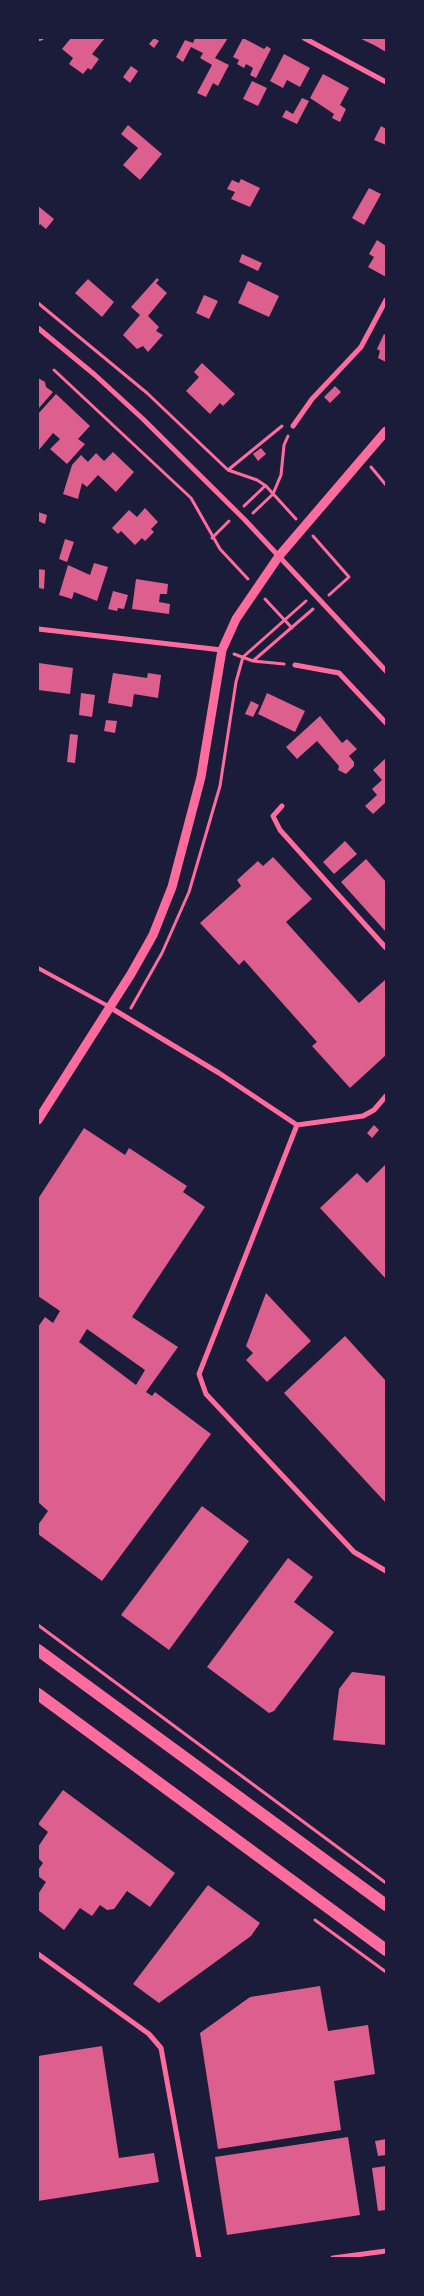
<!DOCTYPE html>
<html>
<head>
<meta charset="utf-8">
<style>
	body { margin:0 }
	#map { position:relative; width:424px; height:2296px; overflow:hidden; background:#1b1b3a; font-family:"Playfair Display",serif }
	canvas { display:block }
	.frame { position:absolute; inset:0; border:39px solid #1b1b3a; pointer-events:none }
</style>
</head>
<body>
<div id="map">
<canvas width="424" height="2296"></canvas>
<div class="frame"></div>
</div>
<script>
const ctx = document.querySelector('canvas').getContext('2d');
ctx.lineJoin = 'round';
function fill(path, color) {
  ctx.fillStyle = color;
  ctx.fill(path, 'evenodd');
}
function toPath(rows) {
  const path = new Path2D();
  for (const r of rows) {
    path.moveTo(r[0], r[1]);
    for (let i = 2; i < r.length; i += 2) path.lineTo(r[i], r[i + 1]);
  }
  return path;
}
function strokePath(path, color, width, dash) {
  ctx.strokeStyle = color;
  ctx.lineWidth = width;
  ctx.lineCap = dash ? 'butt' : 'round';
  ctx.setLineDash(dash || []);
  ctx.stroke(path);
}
fill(toPath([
	[71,38,105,38,92,54,99,59,91,70,88,68,83,74,69,64,73,58,62,49],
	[154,38,159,41,154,48,149,44],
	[195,38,228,38,215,58,229,65,218,86,213,83,206,97,197,93,212,65,200,58,203,53,191,47,183,62,176,57,185,40,193,43],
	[243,38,264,49,267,46,271,49,256,78,250,75,253,68,246,64,244,68,237,64,239,60,233,57],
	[359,38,386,38,386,52,374,45],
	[284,54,310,68,300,87,287,80,283,88,270,81],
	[131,66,138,71,130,83,123,77],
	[323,74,349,88,340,105,346,109,340,122,332,118,334,114,310,98],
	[252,81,267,88,258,106,243,99],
	[302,98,309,101,297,124,282,117,286,110,293,114],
	[128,125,162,154,140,180,123,165,138,148,121,134],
	[381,126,386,129,386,145,374,140],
	[241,179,260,188,250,207,231,199,235,192,227,189,232,180,239,183],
	[369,188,381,194,364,225,352,218],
	[38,206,54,219,46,229,40,224,38,227],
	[377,240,386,246,386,277,368,267,374,257,369,254],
	[242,254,262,263,258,271,239,262],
	[157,278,159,280,156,283,167,293,148,316,159,327,156,331,163,335,148,352,143,346,137,349,123,335,140,315,131,307],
	[88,279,114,302,102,317,75,293],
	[248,281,279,296,269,317,238,303],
	[204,295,218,301,209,319,196,313],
	[384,334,386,335,386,362,378,358,380,351,377,349],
	[202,363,235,394,223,406,220,403,210,414,186,391,199,377,194,372],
	[38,378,45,382,46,387,53,392,39,408],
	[335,386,341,392,330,403,324,397],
	[56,394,90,426,78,439,85,444,67,464,50,449,60,439,53,433,38,451,38,414],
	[261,448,266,454,258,461,253,454],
	[113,452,134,472,116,492,98,475,87,487,82,483,78,499,63,494,72,465,81,455,88,462,96,453,104,461],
	[145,508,158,522,151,529,154,532,145,541,142,538,135,545,121,531,118,534,112,528,129,510,137,517],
	[38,512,47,515,45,524,38,521],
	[65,539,74,542,67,562,59,559],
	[94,563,108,567,97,601,74,592,72,599,59,595,68,565,90,575],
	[38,569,45,570,44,589,39,588,39,596],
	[136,579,168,584,167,594,160,594,159,602,170,604,169,614,132,609],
	[113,591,128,595,124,609,118,608,117,611,108,609],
	[39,663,73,668,70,694,38,690],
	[113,673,147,678,148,673,161,675,158,698,134,694,132,707,108,703],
	[81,693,95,695,92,717,79,715],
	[267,693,305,711,295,732,258,714],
	[251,701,259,705,253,717,245,714],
	[320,716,342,743,347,739,357,749,349,756,354,762,354,766,346,774,338,770,339,766,317,741,297,759,286,747],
	[106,720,117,721,115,733,104,731],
	[70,734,78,735,75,763,67,762],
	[386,758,386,802,373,814,365,806,377,795,372,789,382,780,373,770],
	[345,841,357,854,334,874,323,862],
	[273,857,312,899,286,922,359,1003,385,980,386,982,386,1055,350,1088,312,1046,317,1042,244,960,239,965,200,923,241,886,237,880,258,861,263,866],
	[366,859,386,882,386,932,341,882],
	[374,1125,379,1130,372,1138,367,1133],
	[84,1128,125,1155,129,1148,187,1186,183,1192,205,1207,132,1317,178,1347,146,1392,152,1396,155,1392,211,1434,102,1581,38,1534,38,1525,48,1511,38,1502,38,1327,45,1317,53,1323,60,1311,38,1296,38,1199],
	[87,1329,145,1370,136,1385,79,1342],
	[386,1164,386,1279,320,1208,357,1173,367,1183],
	[266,1293,311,1341,267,1382,246,1360,253,1353,246,1346],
	[345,1336,386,1381,386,1503,284,1393],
	[202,1506,249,1541,169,1650,121,1615],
	[288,1558,313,1577,294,1602,334,1632,274,1711,269,1713,207,1667],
	[352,1672,386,1676,386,1745,333,1740,339,1689],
	[63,1790,175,1873,150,1907,127,1891,114,1909,107,1910,100,1905,92,1916,80,1908,64,1930,38,1910,38,1894,46,1882,38,1876,38,1870,43,1863,38,1858,38,1847,48,1832,38,1824],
	[208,1885,260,1923,251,1936,159,2003,133,1984],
	[320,1986,328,2031,368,2025,375,2074,334,2081,341,2130,218,2149,200,2033,250,1997],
	[102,2046,119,2158,154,2153,159,2182,38,2201,38,2056],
	[348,2137,360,2215,227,2235,215,2157],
	[386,2139,386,2155,378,2156,375,2141],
	[386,2166,386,2210,378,2211,372,2168]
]), '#dd5f8e');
strokePath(toPath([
	[38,303,147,393,228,470,257,480,266,486,296,519],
	[54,370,191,498,220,549,248,579],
	[371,467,386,485],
	[228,470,282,426],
	[244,506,265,486],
	[253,513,273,494,281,475,284,445,288,436],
	[313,536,349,577,329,595],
	[212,538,229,521],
	[265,599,292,628],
	[234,654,253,661,284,664],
	[253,661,313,609],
	[131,1008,162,953,189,892,220,786,236,682,243,657,306,601],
	[38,1625,386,1883],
	[315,1920,386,1972]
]), '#ff6b9d', 3);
strokePath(toPath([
	[38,968,110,1007]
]), '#ff6b9d', 4);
strokePath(toPath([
	[304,38,386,82],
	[38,39,41,38],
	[38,328,95,375,143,419,245,520,386,671],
	[293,426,312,399,361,347,386,300],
	[38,629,222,650],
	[295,665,339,673,386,723],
	[282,806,273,816,280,830,386,948],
	[111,1008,219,1073,297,1125],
	[386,1096,374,1110,363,1116,297,1125,199,1374,206,1394,354,1552,386,1571],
	[38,1954,149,2034,161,2048,199,2258],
	[333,2258,386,2251]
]), '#ff6b9d', 5);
strokePath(toPath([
	[38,1120,131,974,153,935,172,887,201,777,222,650,236,619,279,556,386,431]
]), '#ff6b9d', 9);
strokePath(toPath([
	[38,1650,386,1905],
	[38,1694,386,1950]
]), '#ff6b9d', 12);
</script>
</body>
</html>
